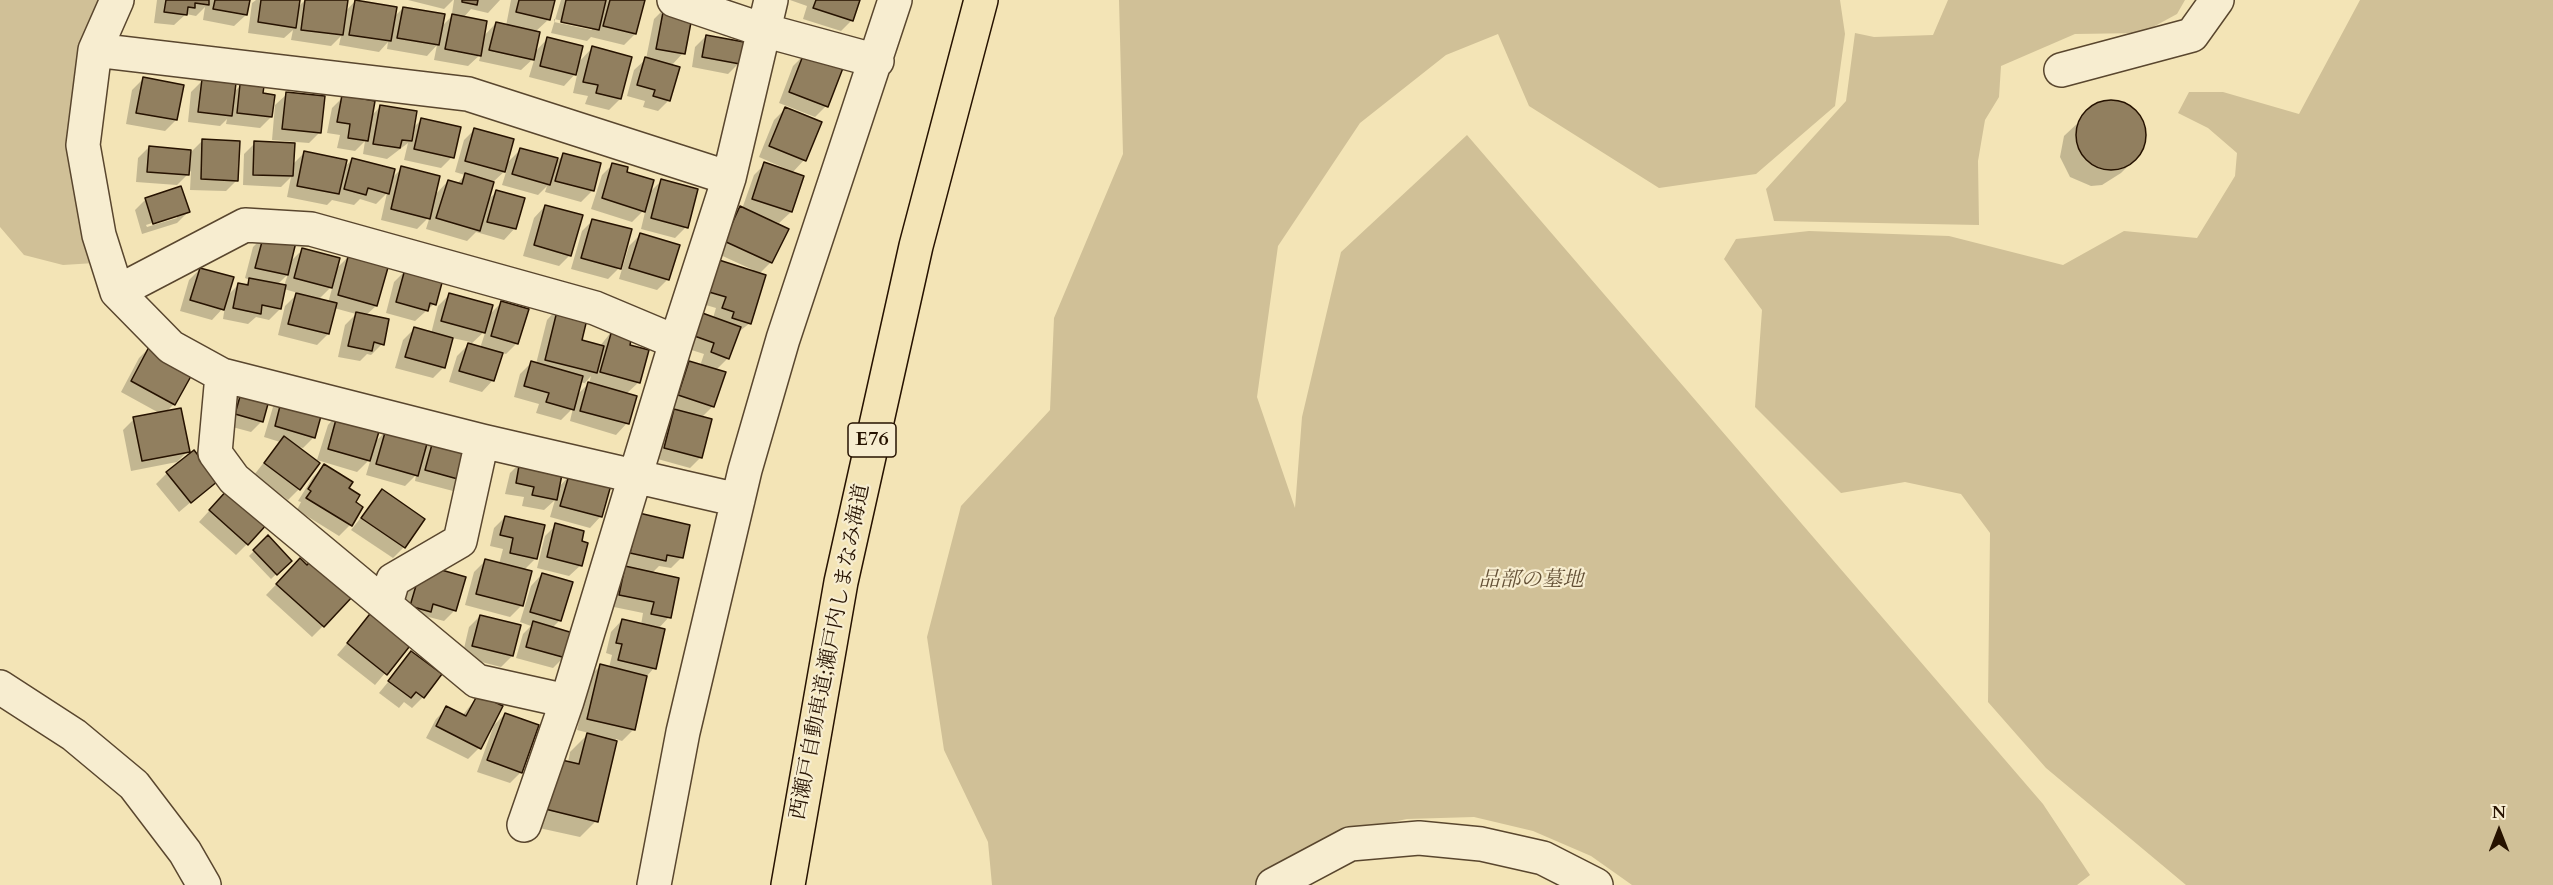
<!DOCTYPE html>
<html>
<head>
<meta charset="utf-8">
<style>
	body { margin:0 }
	#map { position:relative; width:2553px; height:885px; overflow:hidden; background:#f3e4b6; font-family:Cardo,serif }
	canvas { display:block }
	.north { position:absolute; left:2469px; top:801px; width:60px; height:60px; -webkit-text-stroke:4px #f7edd0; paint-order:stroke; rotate:0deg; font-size:16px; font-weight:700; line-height:24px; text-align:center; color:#261200 }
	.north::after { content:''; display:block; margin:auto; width:21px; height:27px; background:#261200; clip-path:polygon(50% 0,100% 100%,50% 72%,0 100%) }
</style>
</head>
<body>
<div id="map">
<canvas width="2553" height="885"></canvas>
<div class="north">N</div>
</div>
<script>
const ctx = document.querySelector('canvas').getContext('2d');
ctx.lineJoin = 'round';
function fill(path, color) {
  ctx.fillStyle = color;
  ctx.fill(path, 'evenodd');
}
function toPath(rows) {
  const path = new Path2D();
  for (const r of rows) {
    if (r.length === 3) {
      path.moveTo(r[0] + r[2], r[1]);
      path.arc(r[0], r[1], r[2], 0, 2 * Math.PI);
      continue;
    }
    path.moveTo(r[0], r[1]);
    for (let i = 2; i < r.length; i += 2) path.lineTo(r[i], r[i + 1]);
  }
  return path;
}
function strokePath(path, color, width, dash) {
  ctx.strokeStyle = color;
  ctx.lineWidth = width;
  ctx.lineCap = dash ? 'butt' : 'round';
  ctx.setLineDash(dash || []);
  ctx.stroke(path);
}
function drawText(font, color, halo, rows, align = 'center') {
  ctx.font = font + ' Cardo,"Noto Serif JP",serif';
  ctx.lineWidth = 4.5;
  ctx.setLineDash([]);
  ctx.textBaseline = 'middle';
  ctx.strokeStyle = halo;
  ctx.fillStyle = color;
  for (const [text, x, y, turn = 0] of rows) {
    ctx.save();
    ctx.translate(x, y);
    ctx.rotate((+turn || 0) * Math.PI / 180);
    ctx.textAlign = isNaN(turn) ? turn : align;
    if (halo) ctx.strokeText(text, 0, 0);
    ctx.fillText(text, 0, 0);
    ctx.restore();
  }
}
fill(toPath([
	[0,0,103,0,95,263,63,265,24,255,0,227],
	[1119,0,1840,0,1845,34,1835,106,1756,174,1659,188,1529,106,1498,34,1446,55,1360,123,1278,246,1257,397,1295,508,1302,417,1341,252,1467,135,2043,804,2090,875,2077,885,1632,885,1591,856,1533,831,1474,817,1407,819,1349,831,1255,885,992,885,988,842,944,750,927,637,961,506,1050,410,1054,318,1123,154],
	[1948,0,2185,0,2177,14,2142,33,2075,34,2001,66,1999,97,1985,120,1978,161,1979,225,1774,221,1766,189,1846,101,1855,33,1874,37,1933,35],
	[2360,0,2553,0,2553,885,2186,885,2046,768,1988,702,1990,533,1961,494,1905,482,1841,493,1755,407,1762,310,1724,259,1736,239,1809,231,1949,236,2063,265,2124,231,2197,238,2235,176,2237,153,2208,128,2178,113,2189,92,2223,92,2299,114]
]), '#d0c097');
fill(toPath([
	[157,0,248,0,246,15,234,26,203,20,205,7,196,16,186,14,174,25,154,23],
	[256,0,299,0,298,7,305,0,347,0,345,12,355,1,393,18,403,8,441,27,454,14,452,13,454,0,500,0,488,13,471,9,463,18,483,37,496,23,506,26,511,0,553,0,549,19,535,32,534,53,547,39,578,63,592,48,620,99,609,110,585,104,588,96,573,93,578,71,564,86,529,77,535,57,521,70,479,61,481,54,468,66,434,60,437,45,427,56,387,49,388,42,379,52,339,45,341,36,331,46,291,40,293,30,284,38,248,33,252,3],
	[408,0,453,0,444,9],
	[561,0,643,0,635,34,624,45,591,37,587,41,551,33],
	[554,19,592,27,592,30,554,22],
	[790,0,858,0,852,20,841,31,803,19,807,6],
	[665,8,683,53,671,66,669,100,658,111,643,107,645,101,627,96,634,70,646,59,654,19],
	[706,36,739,63,728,74,692,67,695,47],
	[804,55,826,106,815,117,779,103,793,66],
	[143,79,176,120,165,131,126,124,132,90],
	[202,81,234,92,241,85,262,94,271,117,260,128,226,124,227,119,220,126,188,122,191,92],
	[287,94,320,132,309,143,272,140,275,105],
	[343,97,371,116,381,106,412,129,422,119,452,157,441,168,404,160,408,143,387,159,363,154,365,141,355,151,337,148,340,135,327,133,332,108],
	[2109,102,2130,107,2143,124,2143,146,2138,156,2121,173,2102,185,2091,186,2070,177,2060,157,2064,136,2098,104],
	[785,109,820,123,804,160,792,173,802,177,791,212,779,223,771,220,770,222,771,262,759,274,750,323,736,334,728,358,715,371,713,406,701,418,701,457,690,468,654,458,664,422,677,409,668,406,678,373,689,362,700,366,704,354,676,345,713,318,716,308,699,303,708,273,753,270,714,252,729,219,742,209,754,175,765,164,785,171,786,169,759,157,774,120],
	[475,129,506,164,520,150,555,164,563,155,599,164,592,191,581,202,545,192,547,186,538,195,502,185,507,169,492,183,487,201,496,192,515,228,504,240,476,232,467,241,426,229,430,216,417,229,381,220,387,193,376,204,360,199,354,205,332,200,327,205,287,197,291,177,281,187,243,185,244,154,255,143,292,165,304,153,343,169,352,159,391,179,402,168,434,196,448,181,457,184,465,175,455,172,464,140],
	[202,141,237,180,226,191,190,190,191,171,177,185,136,182,138,158,149,147,190,153],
	[613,164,648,194,661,181,686,227,675,238,641,229,646,208,632,222,591,209,602,175],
	[146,199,188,212,177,223,142,234,135,210],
	[177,215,177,218,147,227,146,225],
	[545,206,570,255,559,266,523,256,534,218],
	[593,220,619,268,608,279,571,269,582,231],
	[640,235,668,279,657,290,619,279,629,246],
	[264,236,290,262,302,250,336,269,350,255,376,306,365,316,382,344,371,355,367,354,360,361,338,357,345,325,356,314,334,308,328,334,317,345,278,335,285,306,298,293,284,289,280,309,269,320,256,317,248,324,223,319,225,306,212,320,180,311,189,280,200,269,226,297,238,285,244,286,250,280,245,278,253,247],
	[288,274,284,286,277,285],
	[333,285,328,303,318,300],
	[405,271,434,304,415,321,386,313,394,282],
	[449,295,488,316,501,303,517,343,506,354,502,353,493,380,482,392,449,382,457,356,471,342,452,338,444,367,433,378,395,368,403,340,414,329,431,334,438,306],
	[486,330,480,348,470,345],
	[558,308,580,341,600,346,612,331,628,346,639,382,626,394,627,423,616,435,570,421,573,408,561,420,536,413,539,404,514,397,520,374,531,363,536,364,547,320],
	[591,376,589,384,585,383],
	[580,382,588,384,576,396],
	[150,347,174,404,165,413,188,451,177,462,131,471,123,430,134,419,161,414,121,392,139,358],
	[244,387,262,421,251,432,225,425,233,398],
	[284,396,314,437,303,448,295,446,299,489,288,500,254,475,280,442,264,437,273,407],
	[339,413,374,443,387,430,424,449,434,439,464,480,453,491,415,481,416,475,405,486,366,475,371,458,357,472,317,460,328,425],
	[521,462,558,488,569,476,601,516,590,528,550,517,555,500,544,510,522,506,524,497,505,494,510,473],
	[324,466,347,489,354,503,350,525,339,536,297,510,301,502,298,501,313,477],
	[167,473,216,481,179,512,156,484],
	[382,491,404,547,393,558,351,530],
	[218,501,247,544,236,555,199,522],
	[505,517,543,527,535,559,523,571,521,606,510,617,465,605,474,572,485,561,499,564,503,549,490,546,494,528],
	[556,525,581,565,569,576,537,568,545,536],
	[628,526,682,557,671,568,659,566,652,573,669,617,658,629,654,668,646,677,633,730,622,741,616,739,596,821,580,837,521,824,568,763,570,752,589,733,577,730,589,677,600,666,609,668,612,655,606,653,611,632,622,620,641,625,643,613,609,606,615,579,627,566,620,564],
	[268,537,290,561,271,579,249,556],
	[431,568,455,610,444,621,425,616,418,622,400,617,410,585],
	[289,571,323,626,312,637,266,595],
	[542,574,560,620,552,628,564,657,553,668,516,658,523,634,531,626,520,622,531,586],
	[374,612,411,642,375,685,337,655],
	[480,616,512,656,501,667,462,657,469,627],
	[412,653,423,697,412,708,404,702,399,708,379,693],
	[478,696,501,707,479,748,468,759,426,738,436,719,447,708,462,716],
	[505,714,521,772,510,783,477,772,494,725]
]), '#0003');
const building = toPath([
	[166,0,209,0,209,5,195,3,195,8,188,7,187,15,164,12,166,0],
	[215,0,250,0,247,15,213,9,215,0],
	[261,0,300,0,296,28,258,22,261,0],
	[305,0,348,0,343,35,301,30,305,0],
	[355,0,397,7,391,41,349,35,355,0],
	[462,0,478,0,477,5,462,2,462,0],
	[519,0,555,0,550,20,516,12,519,0],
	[566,0,606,0,599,30,561,22,566,0],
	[610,0,645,0,636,34,603,26,610,0],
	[816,0,860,0,853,21,813,8,816,0],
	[403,7,445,14,439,45,397,38,403,7],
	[664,7,693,12,685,54,656,49,664,7],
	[452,14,487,21,481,56,445,49,452,14],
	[496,22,540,32,534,60,489,50,496,22],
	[706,35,744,42,740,64,702,57,706,35],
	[547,37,583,46,576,75,540,66,547,37],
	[592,46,632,57,621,99,596,93,598,85,583,82,592,46],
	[804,53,843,68,828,107,789,92,804,53],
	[645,57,680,67,670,101,653,96,655,90,637,85,645,57],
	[143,77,184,85,177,120,136,113,143,77],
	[202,79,236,83,232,116,198,112,202,79],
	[240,84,264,86,263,93,275,95,272,117,237,113,240,84],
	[286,92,325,96,321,133,282,129,286,92],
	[342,95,375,101,368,141,348,138,350,124,337,122,342,95],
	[2111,135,35],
	[380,105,417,111,412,141,402,140,400,148,373,144,380,105],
	[785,107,822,122,806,161,769,146,785,107],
	[421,118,461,127,454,158,414,149,421,118],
	[474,128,514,139,505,172,465,161,474,128],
	[202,139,240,141,238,181,201,179,202,139],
	[254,141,295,143,293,176,253,175,254,141],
	[149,146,191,150,189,175,147,172,149,146],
	[520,148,558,158,550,185,512,174,520,148],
	[304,151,347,160,339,194,297,186,304,151],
	[563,153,601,163,594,191,555,181,563,153],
	[352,158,395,169,389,194,368,188,366,195,344,189,352,158],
	[764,162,804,176,792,212,752,199,764,162],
	[612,163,628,167,627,172,654,180,645,212,602,198,612,163],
	[401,166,440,176,430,219,391,209,401,166],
	[465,173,494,182,480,231,436,218,448,180,462,184,465,173],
	[661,179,698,189,688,228,651,218,661,179],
	[181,186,190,212,153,224,145,198,181,186],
	[496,190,525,198,516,229,487,222,496,190],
	[545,205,583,215,571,256,534,245,545,205],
	[740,206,789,229,772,263,724,241,740,206],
	[592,219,632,229,621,269,581,258,592,219],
	[640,233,680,245,669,280,629,268,640,233],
	[264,234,296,242,288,275,255,268,264,234],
	[302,248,340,258,332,288,294,278,302,248],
	[349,253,389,264,377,306,338,295,349,253],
	[719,260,766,275,751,324,732,318,734,312,722,308,726,297,709,292,719,260],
	[200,268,234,277,224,310,190,300,200,268],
	[405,269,443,279,436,305,430,303,428,311,396,302,405,269],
	[249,278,286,285,281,309,262,305,261,314,233,308,238,283,248,285,249,278],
	[296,293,337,303,329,334,288,324,296,293],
	[449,293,493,305,485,333,441,321,449,293],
	[501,301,529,309,518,344,491,336,501,301],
	[558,307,588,315,582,340,604,346,597,373,545,360,558,307],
	[694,310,741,327,729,359,711,352,714,343,686,333,694,310],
	[356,312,389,319,384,345,374,342,372,351,348,346,356,312],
	[414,327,453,338,445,368,405,357,414,327],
	[612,330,632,335,630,345,649,350,640,383,600,372,612,330],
	[468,343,503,353,494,381,459,371,468,343],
	[150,345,195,369,175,405,131,381,150,345],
	[531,361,583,376,574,410,546,402,549,393,524,386,531,361],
	[689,361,726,372,714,407,678,395,689,361],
	[588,382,637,396,629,424,580,411,588,382],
	[243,386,271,393,263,422,235,414,243,386],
	[283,394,324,405,315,438,275,426,283,394],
	[181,408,190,452,142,461,133,417,181,408],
	[674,409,712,419,702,458,664,448,674,409],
	[338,412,381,425,370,461,328,449,338,412],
	[386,429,428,440,418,476,376,464,386,429],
	[284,436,320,463,300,490,264,463,284,436],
	[434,437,474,448,465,481,425,470,434,437],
	[194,450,218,481,191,503,166,472,194,450],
	[520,460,563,469,557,500,532,495,534,487,516,483,520,460],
	[324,464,353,482,349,488,360,495,356,502,363,507,352,526,306,498,311,491,308,489,324,464],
	[569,475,611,485,602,517,560,506,569,475],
	[229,488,268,523,248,545,209,510,229,488],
	[382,489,425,519,405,548,361,518,382,489],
	[639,513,690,525,683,558,667,555,666,561,630,553,639,513],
	[505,516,545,525,537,559,510,553,513,538,500,535,505,516],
	[555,523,584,531,582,541,588,543,582,566,547,557,555,523],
	[268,535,292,561,277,575,253,550,268,535],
	[315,556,353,596,324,627,276,584,300,558,307,565,315,556],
	[485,559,532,571,523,606,476,594,485,559],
	[625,566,679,578,671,618,651,614,654,602,619,595,625,566],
	[431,567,466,577,456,611,433,604,431,612,410,606,420,572,431,567],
	[542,573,573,582,561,621,530,612,542,573],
	[373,610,413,642,387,675,347,643,373,610],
	[480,615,521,625,513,656,472,646,480,615],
	[622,619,665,629,656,669,618,660,622,644,616,643,622,619],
	[533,621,573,633,566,658,526,647,533,621],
	[411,651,442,674,424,698,416,692,411,698,388,681,411,651],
	[600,664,647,676,635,730,587,719,600,664],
	[478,694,503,706,481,749,436,726,446,706,466,716,478,694],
	[505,713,539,725,522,773,487,760,505,713],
	[587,733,617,741,598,822,537,807,549,757,579,764,587,733]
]);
fill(building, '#917f5f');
strokePath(building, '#261200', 1.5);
const minor = toPath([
	[117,0,95,50,83,145,99,235,117,292,171,347,222,375,482,441,738,500],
	[674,0,763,30,877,61],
	[95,50,468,94,729,178],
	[2061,70,2192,35,2217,0],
	[117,292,245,225,311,229,595,308,676,342],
	[222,375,215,453,234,479,477,681,567,701,676,342,729,178,771,0],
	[386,604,393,580,460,541,482,441],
	[0,687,74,735,134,785,185,852,204,885],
	[524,825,567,701],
	[654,885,683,732,745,470,783,339,895,0],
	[1273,885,1350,844,1419,838,1481,844,1543,858,1596,885]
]);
const highway = toPath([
	[788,885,841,582,916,246,981,0]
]);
strokePath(minor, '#59462e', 36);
strokePath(highway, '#261200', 36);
strokePath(minor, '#f7edd0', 33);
strokePath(highway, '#f3e4b6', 33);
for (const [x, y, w] of [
	[872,440,48]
]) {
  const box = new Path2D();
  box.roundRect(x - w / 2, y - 17, w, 34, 4.5);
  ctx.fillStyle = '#f7edd0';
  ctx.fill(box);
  strokePath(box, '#261200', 1.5);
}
drawText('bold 20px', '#261200', null, [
	["E76",872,440]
]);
drawText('italic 21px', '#624f35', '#f7edd0', [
	["品部の墓地",1531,581]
]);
drawText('21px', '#261200', '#f7edd0', [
	["西瀬戸自動車道;瀬戸内しまなみ海道",831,652,-79]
]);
</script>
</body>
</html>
